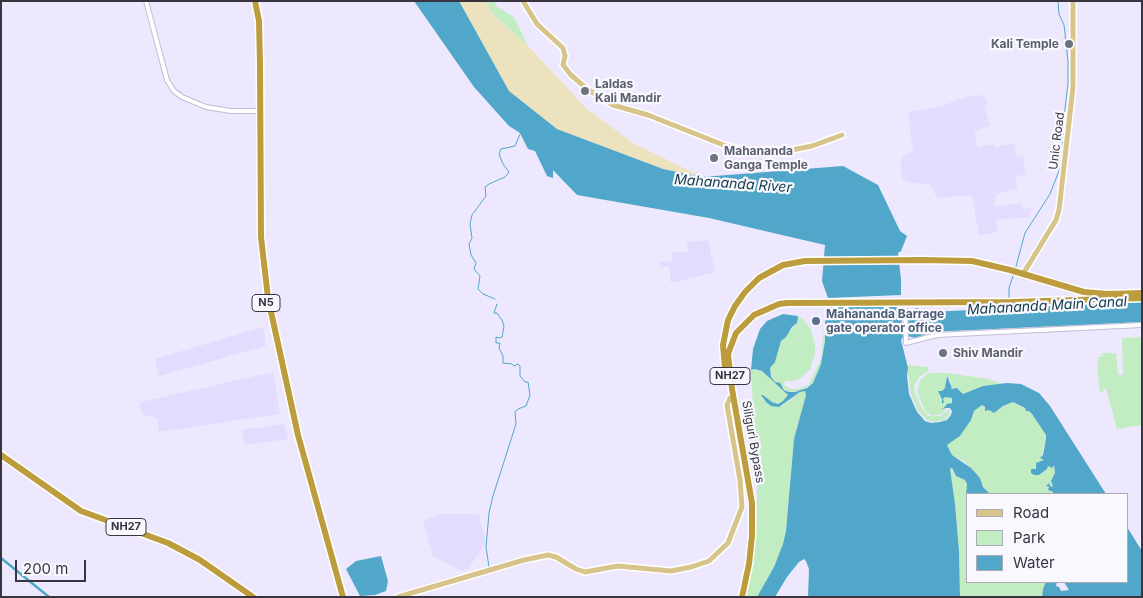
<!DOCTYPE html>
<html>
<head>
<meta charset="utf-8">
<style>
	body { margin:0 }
	#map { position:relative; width:1143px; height:598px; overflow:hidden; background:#ede8fe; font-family:Inter,sans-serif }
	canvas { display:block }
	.frame { position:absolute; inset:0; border:2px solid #383540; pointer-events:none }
	.legend { position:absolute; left:966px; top:493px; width:162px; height:90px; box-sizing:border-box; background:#f9f8fe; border:1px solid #acaab2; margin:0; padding:6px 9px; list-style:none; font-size:15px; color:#383540 }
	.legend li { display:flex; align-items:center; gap:10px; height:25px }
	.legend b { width:25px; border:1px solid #acaab2 }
	.scale { position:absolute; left:15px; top:560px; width:71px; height:22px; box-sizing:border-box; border:2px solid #383540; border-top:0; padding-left:6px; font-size:15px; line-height:18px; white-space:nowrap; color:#383540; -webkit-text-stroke:4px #f9f8fe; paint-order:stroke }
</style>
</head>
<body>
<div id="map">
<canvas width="1143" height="598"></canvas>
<div class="frame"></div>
<ul class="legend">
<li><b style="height:6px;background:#d7c48b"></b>Road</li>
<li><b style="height:14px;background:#c2ecc1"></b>Park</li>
<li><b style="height:14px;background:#51a7c9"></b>Water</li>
</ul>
<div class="scale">200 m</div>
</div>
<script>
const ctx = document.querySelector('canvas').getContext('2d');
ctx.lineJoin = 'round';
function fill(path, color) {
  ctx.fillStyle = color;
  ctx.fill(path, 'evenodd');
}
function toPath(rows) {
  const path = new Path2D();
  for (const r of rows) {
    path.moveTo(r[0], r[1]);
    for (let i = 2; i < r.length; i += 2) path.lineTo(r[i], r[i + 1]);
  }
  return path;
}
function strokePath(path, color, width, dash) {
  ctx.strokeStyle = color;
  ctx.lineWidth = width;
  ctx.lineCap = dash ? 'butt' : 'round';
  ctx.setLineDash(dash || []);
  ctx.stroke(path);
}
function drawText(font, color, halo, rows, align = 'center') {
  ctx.font = font + ' Inter,sans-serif';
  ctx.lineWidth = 4.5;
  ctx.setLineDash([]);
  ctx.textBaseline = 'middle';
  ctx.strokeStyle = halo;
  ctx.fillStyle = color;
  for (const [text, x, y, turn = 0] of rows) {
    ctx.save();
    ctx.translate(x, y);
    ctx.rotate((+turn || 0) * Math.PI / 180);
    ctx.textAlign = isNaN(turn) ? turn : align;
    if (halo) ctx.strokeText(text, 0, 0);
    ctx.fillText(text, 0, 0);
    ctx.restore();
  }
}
fill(toPath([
	[984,95,989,104,984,105,990,126,974,131,978,147,994,144,995,147,1014,143,1017,157,1023,156,1026,174,1015,177,1018,189,1002,192,996,195,996,198,994,199,995,207,1022,203,1023,209,1032,208,1029,217,996,220,997,232,979,235,972,195,937,198,931,185,906,182,902,177,900,160,906,154,913,152,908,112,942,106,966,97],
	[708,240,715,272,671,283,669,266,661,267,659,262,672,261,672,253,688,251,687,242],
	[263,327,266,346,159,376,155,359],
	[273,372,280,414,159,432,157,418,153,418,152,415,146,417,139,407,141,402],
	[284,424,288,439,245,445,242,430],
	[439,514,479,514,485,540,484,546,468,569,461,571,433,556,423,521]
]), '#e4dcfe');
fill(toPath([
	[485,1,495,1,496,6,514,17,528,46,493,14],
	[798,316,803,319,811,330,815,344,815,354,810,369,802,377,794,381,785,381,784,385,791,389,798,389,809,384,821,359,824,328,825,341,821,364,813,383,800,391,789,392,773,380,771,377,770,368,775,362,781,341,797,323],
	[1142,337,1142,425,1117,429,1106,388,1100,394,1097,362,1099,361,1098,357,1103,356,1102,353,1116,353,1118,375,1123,375,1122,338],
	[907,365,928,367,928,371,919,377,915,384,914,388,915,393,922,409,928,416,940,416,950,409,949,415,945,420,934,422,927,420,918,411,911,394],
	[755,369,762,371,789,395,783,401,778,404,772,402,763,395,761,397,771,406,782,406,802,391,805,391,806,395,794,439,786,531,783,545,774,567,757,597,745,597,754,551,757,517,757,487,751,370],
	[929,373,947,373,989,379,1002,384,983,386,963,395,958,388,950,388,952,388,951,383,946,376,946,387,942,391,938,391,943,399,942,404,944,402,943,399,945,397,952,397,952,402,944,407,946,409,941,414,932,416,925,411,917,392,920,380],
	[1013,402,1030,412,1046,435,1046,439,1041,459,1045,460,1035,465,1036,469,1032,469,1034,475,1039,475,1047,469,1048,466,1050,468,1053,464,1054,466,1055,475,1051,481,1053,487,1046,485,1053,494,989,494,981,484,980,478,975,473,965,462,952,455,947,445,960,436,971,420,974,411,981,406,984,406,985,411,989,410,994,413,1003,406],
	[951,468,956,476,965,480,967,484,967,582,1046,582,1042,597,960,597,959,551,955,504,950,473,950,469]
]), '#c2ecc1');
fill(toPath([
	[459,1,485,1,493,15,528,46,587,109,633,143,702,177,663,169,557,129,509,91]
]), '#ece2bd');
fill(toPath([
	[414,1,459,1,509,91,557,129,663,169,702,177,843,166,878,185,900,231,907,236,901,251,898,253,901,279,901,295,828,298,822,281,825,245,709,218,577,195,553,170,553,178,547,176,535,151,528,149,520,133,509,126,474,87],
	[1142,302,1142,322,930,332,916,338,907,336,906,311,917,308,929,312],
	[828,307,903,307,901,309,903,337,901,340,908,368,907,376,909,394,917,412,925,421,931,423,940,422,947,420,951,415,952,411,950,408,945,408,942,410,947,404,952,403,952,398,945,397,943,399,944,402,942,404,942,399,938,391,942,391,945,388,947,376,952,388,950,389,957,388,963,394,983,386,1007,383,1021,384,1039,393,1050,406,1106,494,1053,494,1053,492,1048,490,1049,487,1046,486,1049,483,1050,486,1053,487,1051,481,1055,473,1054,465,1052,468,1048,466,1047,469,1039,475,1034,475,1031,473,1031,469,1036,469,1036,463,1044,460,1040,458,1043,455,1046,439,1046,435,1032,414,1029,411,1026,411,1025,408,1013,402,1003,406,994,413,989,410,985,411,985,407,982,405,974,411,971,420,960,436,947,445,952,455,971,468,980,478,983,487,989,493,989,494,967,494,967,503,966,496,967,484,965,480,956,476,952,468,950,469,955,504,959,551,960,597,808,597,809,569,806,561,804,559,799,562,787,577,775,597,757,597,774,567,783,544,786,531,794,439,806,395,805,391,800,392,779,407,771,406,766,402,761,395,763,395,772,402,778,404,783,401,788,395,762,371,755,369,751,370,753,349,760,329,767,321,783,314,798,316,797,323,792,327,786,337,781,341,775,362,770,368,771,377,775,382,780,383,784,390,789,392,795,392,807,388,813,383,821,364,825,341,825,323],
	[1127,527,1142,551,1142,597,1042,597,1043,589,1046,582,1057,582,1056,586,1059,587,1061,591,1069,590,1064,582,1127,582],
	[381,556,388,581,386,591,375,595,360,596,346,569,356,561]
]), '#51a7c9');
strokePath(toPath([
	[1015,270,1025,233,1050,194,1062,163,1063,125,1068,84,1068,61,1064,25,1059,14,1058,1],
	[495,299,483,294,478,289,480,276,474,269,476,263,471,255,469,244,472,238,470,224,472,215,486,196,485,187,489,184,505,177,509,172,503,164,499,154,501,149,515,146,521,132],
	[1009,299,1009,288,1014,273],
	[489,567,486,547,489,513,493,496,516,424,515,412,518,409,526,406,530,395,528,382,525,382,520,376,520,366,518,364,514,366,512,364,503,363,503,356,499,348,500,343,496,343,496,337,500,338,502,337,504,326,502,320,497,313,494,313,497,304]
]), '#51a7c9', 1);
strokePath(toPath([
	[1,558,49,597]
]), '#51a7c9', 2.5);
const minor = toPath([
	[146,1,167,80,174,91,182,97,206,107,231,111,258,111],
	[905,302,906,343,937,335,1142,325]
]);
const major = toPath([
	[523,1,537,24,563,48,565,56,563,65,571,75,587,89,613,105,648,115,726,146,742,150,787,151,812,146,842,135],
	[1023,274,1056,220,1059,210,1073,87,1073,1],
	[398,597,524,560,548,555,556,557,576,569,585,572,618,566,671,571,691,567,709,561,728,543,742,507,740,480,727,405,730,398]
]);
const highway = toPath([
	[255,1,259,21,260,63,261,237,268,298,298,435,343,597],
	[726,380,723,345,728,320,735,306,745,292,759,278,783,265,805,261,922,260,972,261,1010,270,1084,292,1107,294,1142,293],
	[1,455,81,511,168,543,200,560,253,597],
	[742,597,749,564,752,536,752,503,732,389,728,354,736,333,754,315,779,304,787,303,1012,302,1142,298]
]);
strokePath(minor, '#c2bcd6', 6);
strokePath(major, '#fff', 8);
strokePath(highway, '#fff', 9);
strokePath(minor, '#fff', 4);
strokePath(major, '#d7c48b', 5);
strokePath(highway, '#bc9c3d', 6);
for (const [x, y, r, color] of [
	[1069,44,5,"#6b7280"],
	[585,91,5,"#6b7280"],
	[714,158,5,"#6b7280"],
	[816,321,5,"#5c6f8a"],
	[943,353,5,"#6b7280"]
]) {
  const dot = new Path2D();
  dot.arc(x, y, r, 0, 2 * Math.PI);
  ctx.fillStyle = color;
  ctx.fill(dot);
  strokePath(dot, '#f9f8fe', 2);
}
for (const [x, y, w] of [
	[266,303,28],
	[730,376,40],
	[126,527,40]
]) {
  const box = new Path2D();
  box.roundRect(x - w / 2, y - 8.5, w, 17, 4);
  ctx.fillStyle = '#f9f8fe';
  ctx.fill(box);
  strokePath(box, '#383540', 1);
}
drawText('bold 11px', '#383540', null, [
	["N5",266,303],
	["NH27",730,376],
	["NH27",126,527]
]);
drawText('bold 12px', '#5b616d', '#f9f8fe', [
	["Kali Temple",1059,44,"right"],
	["Laldas",595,84],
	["Kali Mandir",595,98],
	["Mahananda",724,151],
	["Ganga Temple",724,165],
	["Shiv Mandir",953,353]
], 'left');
drawText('12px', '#383540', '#f9f8fe', [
	["Unic Road",1057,141,-83],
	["Siliguri Bypass",753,442,80]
]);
drawText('bold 12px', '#4e5e75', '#f9f8fe', [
	["Mahananda Barrage",826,314],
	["gate operator office",826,328]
], 'left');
drawText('italic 14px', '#143b4a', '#f9f8fe', [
	["Mahananda River",733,184,4],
	["Mahananda Main Canal",1047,306,-3]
]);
</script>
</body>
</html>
